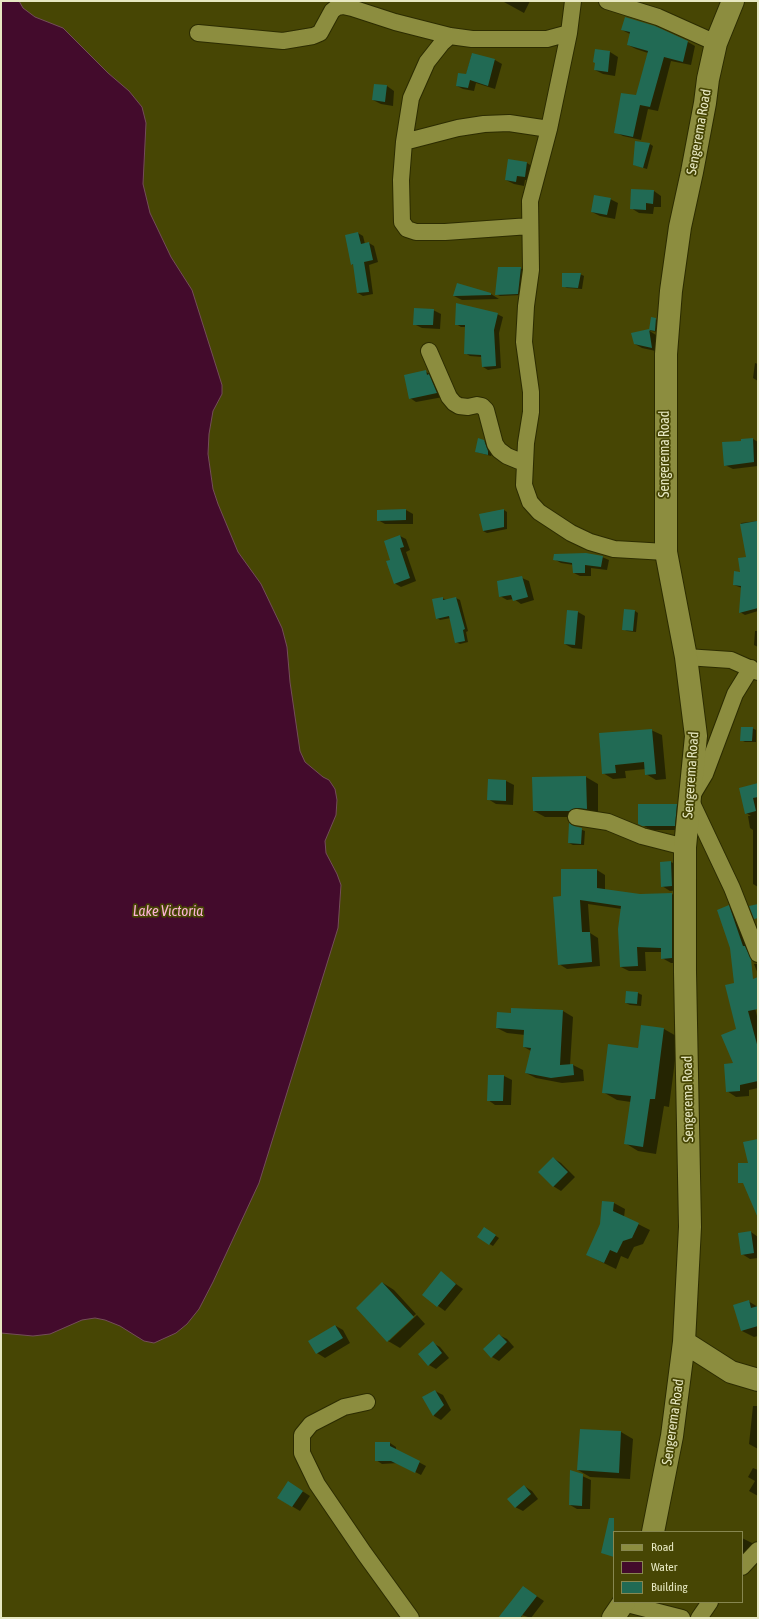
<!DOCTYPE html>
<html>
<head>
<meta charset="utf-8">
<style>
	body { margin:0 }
	#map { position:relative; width:759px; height:1619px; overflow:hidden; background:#474604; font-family:"Asap Condensed",sans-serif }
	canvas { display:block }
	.frame { position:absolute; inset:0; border:2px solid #e7e8c2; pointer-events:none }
	.legend { position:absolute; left:613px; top:1531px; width:130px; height:72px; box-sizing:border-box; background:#474604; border:1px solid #878750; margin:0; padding:5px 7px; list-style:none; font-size:12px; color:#e7e8c2 }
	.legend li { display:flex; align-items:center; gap:8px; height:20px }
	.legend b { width:20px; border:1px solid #878750 }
</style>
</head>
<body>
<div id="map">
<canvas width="759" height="1619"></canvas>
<div class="frame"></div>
<ul class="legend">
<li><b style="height:5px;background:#8c8d3f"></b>Road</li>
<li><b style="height:11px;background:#430b2c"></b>Water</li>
<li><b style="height:11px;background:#216a54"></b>Building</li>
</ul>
</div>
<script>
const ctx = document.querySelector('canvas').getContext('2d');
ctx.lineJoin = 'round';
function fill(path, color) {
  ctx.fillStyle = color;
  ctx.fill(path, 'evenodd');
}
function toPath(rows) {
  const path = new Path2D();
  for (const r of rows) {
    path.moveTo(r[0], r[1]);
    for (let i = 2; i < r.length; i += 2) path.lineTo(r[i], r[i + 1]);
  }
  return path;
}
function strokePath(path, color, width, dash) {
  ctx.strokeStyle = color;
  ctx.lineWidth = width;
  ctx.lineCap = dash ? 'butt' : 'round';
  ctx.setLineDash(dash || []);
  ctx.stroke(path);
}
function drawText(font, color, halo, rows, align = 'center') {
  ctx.font = font + ' "Asap Condensed",sans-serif';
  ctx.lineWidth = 3.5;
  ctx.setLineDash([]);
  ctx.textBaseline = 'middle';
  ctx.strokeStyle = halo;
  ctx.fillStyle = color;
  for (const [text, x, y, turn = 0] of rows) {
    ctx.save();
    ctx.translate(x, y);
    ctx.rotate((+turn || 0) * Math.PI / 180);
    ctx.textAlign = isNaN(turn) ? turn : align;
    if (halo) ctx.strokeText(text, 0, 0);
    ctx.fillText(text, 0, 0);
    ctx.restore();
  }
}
const water = toPath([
	[1,1,19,1,23,8,35,17,63,28,108,73,129,91,142,107,146,123,143,184,150,213,171,257,192,290,222,385,222,394,213,411,209,434,208,454,213,489,218,504,238,552,261,584,282,628,287,647,290,682,300,751,305,762,323,777,329,780,335,789,337,800,336,815,325,841,326,853,337,874,341,885,338,928,259,1183,213,1282,199,1309,187,1324,176,1333,154,1343,144,1341,120,1326,105,1320,95,1318,82,1320,50,1334,33,1336,1,1333,1,1]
]);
fill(water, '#430b2c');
strokePath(water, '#744d59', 1);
fill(toPath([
	[504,1,530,1,524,13,504,2],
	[622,30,688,42,695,46,691,65,671,61,658,111,648,109,641,140,623,136,615,132,637,96,648,53,636,49,628,45,630,34],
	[595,50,610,52,618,57,615,76,603,74,595,70],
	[472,54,495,60,502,64,495,89,476,83,474,91,463,89,457,86,466,75],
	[387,86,394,91,393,106,381,104,373,100],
	[650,144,653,146,647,169,634,165],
	[509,160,527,163,535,168,533,181,525,180,524,186,514,184,506,180],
	[654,191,661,196,661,207,654,207,653,214,639,213,631,208],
	[610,199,618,203,615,219,600,216,592,212],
	[358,233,363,236,365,244,369,243,374,246,378,262,369,265,373,294,363,296,358,293,354,265,352,264],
	[520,268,524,270,521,295,500,296,496,294],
	[580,274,584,276,582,289,567,288,563,286],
	[491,294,499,299,462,300,454,296],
	[433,310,441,314,440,329,422,328,414,324],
	[497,314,503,317,499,333,501,368,488,370,483,367,482,357,470,356,465,353,466,327,461,327,456,324],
	[652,318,660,321,659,332,650,331],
	[648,330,656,335,660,352,642,348,635,344],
	[755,363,758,364,758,381,753,378],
	[426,372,432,375,443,397,416,402,410,398],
	[753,439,758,442,758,466,733,469,725,465,743,442],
	[484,441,487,443,492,454,491,456,476,452],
	[406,510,413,514,413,524,385,524,378,520],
	[504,510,507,512,507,529,487,533,483,531],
	[758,521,758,611,745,615,740,612,742,588,734,585,741,573,747,557,741,523],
	[400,536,406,539,410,550,406,552,416,581,401,587,394,583,392,560],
	[602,557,609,560,607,570,591,568,591,576,580,576,574,573,574,565,561,563,554,559],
	[522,578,529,581,534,600,521,604,514,599,507,600,500,596],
	[442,598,447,600,456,598,460,600,468,631,466,632,468,642,460,644,456,642,451,618,440,620,437,618],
	[625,610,635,611,638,613,636,632,627,631,623,629],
	[578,612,585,616,582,649,572,648,565,644],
	[755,631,758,631,758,647,754,645],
	[752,728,756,730,756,742,745,742,741,740],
	[651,730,662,735,666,779,656,780,646,774,646,769,625,771,626,778,613,779,603,773],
	[586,777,598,784,598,815,581,817,545,817,534,811,533,778],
	[489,780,506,781,514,785,513,805,496,804,488,799],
	[740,789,758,795,758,887,753,884,753,830,750,828,748,816,751,816,746,813],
	[676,805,684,809,682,830,651,830,639,823],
	[574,827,585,831,584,845,573,845,569,843],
	[671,862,679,866,680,890,670,891,662,886,661,863],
	[597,870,605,875,605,890,640,895,672,894,680,899,681,963,671,963,662,958,662,952,645,952,646,971,629,971,621,967,622,909,588,904,590,933,598,938,600,966,567,969,559,964,562,897],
	[728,906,736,911,750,951,739,954],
	[754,964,758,964,758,974],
	[750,988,758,1020,758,1088,749,1090,749,1096,736,1097,727,1091,734,1064],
	[627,992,638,993,642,995,641,1006,630,1005,626,1003],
	[563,1011,573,1017,570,1065,573,1065,583,1070,584,1081,562,1083,536,1078,526,1073,531,1051,524,1047,525,1035,507,1033,497,1028],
	[642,1026,664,1029,678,1037,669,1107,664,1106,656,1154,638,1151,625,1143,631,1102,617,1100,603,1092,638,1049],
	[489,1076,504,1076,512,1080,511,1105,495,1105,488,1100],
	[553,1158,561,1163,575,1177,561,1191,553,1186],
	[614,1203,625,1209,624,1217,650,1230,643,1244,634,1247,628,1259,621,1256,616,1269,587,1255],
	[484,1228,499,1238,493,1246,478,1237],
	[751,1232,758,1237,758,1258,750,1259,742,1254],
	[441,1273,463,1289,445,1311,423,1295],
	[383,1283,394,1290,416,1314,389,1338,389,1341,417,1315,425,1324,400,1348,388,1341],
	[748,1301,758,1307,758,1336,754,1337,742,1331],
	[336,1326,343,1330,350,1343,325,1358,317,1353],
	[499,1335,507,1339,514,1347,499,1361,492,1357],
	[433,1343,440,1347,449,1358,436,1369,429,1365],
	[435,1391,443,1395,451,1410,441,1420,434,1416,424,1397],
	[753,1406,758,1406,758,1449,749,1444],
	[581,1430,621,1432,633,1439,630,1479,590,1477,578,1470],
	[390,1443,396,1447,396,1450,426,1466,421,1475,398,1463,382,1464,376,1460],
	[753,1468,758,1470,758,1496,749,1491,755,1481,748,1477],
	[571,1471,591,1480,590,1509,577,1509,570,1505],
	[524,1486,532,1491,538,1499,523,1511,515,1507],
	[296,1487,310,1496,300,1511,278,1498],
	[742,1538,754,1544,742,1566],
	[523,1587,544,1601,531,1618,522,1615,521,1618,499,1618]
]), '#0007');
fill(toPath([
	[625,17,655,26,688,41,683,62,664,57,650,107,640,105,633,137,614,133,621,93,636,95,648,51,627,45,630,32,621,30],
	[595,49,610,51,608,72,594,70,595,63,593,62],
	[472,53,495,59,488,86,470,80,468,88,456,86,458,73,466,74],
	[374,84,387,85,385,102,372,100],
	[635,141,650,143,643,168,633,165],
	[508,159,527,162,525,177,517,176,516,182,505,180],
	[631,189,654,190,653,204,646,203,646,210,630,209],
	[594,195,611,198,607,215,591,212],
	[358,232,361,244,369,242,373,260,364,262,369,292,357,293,353,264,351,265,345,235],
	[498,267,521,267,518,294,495,295],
	[562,273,581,273,578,288,562,287],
	[457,283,491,293,491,295,453,296],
	[456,303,498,313,494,330,496,366,482,367,481,355,464,354,465,325,455,325],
	[414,308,434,309,433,325,413,325],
	[651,317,656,318,655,331,649,330],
	[649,329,652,348,634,344,631,333],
	[426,370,427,375,429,374,437,393,409,399,404,375],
	[478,438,484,440,488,451,488,455,475,452],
	[753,438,754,462,724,466,722,442,741,441,741,439],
	[406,509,406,520,377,521,377,510],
	[504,509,504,527,483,531,479,514],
	[757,521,758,608,739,613,741,586,733,585,734,571,740,572,738,558,746,557,740,524],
	[400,535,404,547,400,548,410,578,394,584,386,561,390,560,384,541],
	[586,553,603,556,601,567,585,565,585,573,573,573,572,563,553,560,554,554],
	[522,576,528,597,513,601,511,595,499,597,497,581],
	[443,597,443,600,456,597,465,629,463,630,465,641,455,643,449,616,436,619,432,599],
	[624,609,635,610,633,631,622,630],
	[567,610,578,611,575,645,564,644],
	[741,727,753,727,752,741,740,741],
	[652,729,656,774,645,775,644,762,615,765,616,773,602,774,599,733],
	[586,776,587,809,577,808,569,811,533,811,532,777],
	[488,779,506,780,506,801,487,800],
	[758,783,758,797,753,798,756,811,745,814,739,788],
	[638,804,677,804,675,826,642,826,638,824],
	[569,823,574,826,582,828,581,844,568,843],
	[671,861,672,886,661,887,660,862],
	[561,869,597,869,597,888,640,894,672,893,672,958,661,959,661,948,637,947,638,966,620,967,618,929,621,906,580,900,582,932,590,932,592,962,558,965,553,897,561,896],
	[758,904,758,918,754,919,749,906],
	[729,905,743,946,745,946,751,959,753,979,758,977,758,1009,748,1011,758,1048,758,1081,740,1085,740,1091,726,1092,724,1064,733,1063,721,1035,736,1029,725,985,734,983,730,948,717,910],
	[626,991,638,992,637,1004,625,1003],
	[511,1008,563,1010,560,1065,573,1064,574,1075,551,1078,525,1073,531,1048,523,1047,524,1030,496,1028,497,1012,511,1013],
	[641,1025,664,1028,655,1099,650,1099,643,1147,624,1144,631,1096,602,1093,608,1044,638,1048],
	[488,1075,504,1075,503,1101,487,1101],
	[758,1139,758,1218,743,1183,738,1183,738,1163,748,1163,743,1142],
	[553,1157,568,1172,553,1187,538,1172],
	[602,1201,614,1202,613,1211,639,1223,632,1238,623,1241,617,1253,610,1250,604,1263,586,1255,600,1224],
	[484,1227,496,1235,489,1245,477,1237],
	[751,1231,754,1253,741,1255,738,1233],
	[441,1271,456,1284,437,1307,422,1295],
	[382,1282,414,1317,387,1342,356,1308],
	[749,1300,751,1308,758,1306,758,1326,741,1331,733,1305],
	[335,1325,343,1338,316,1354,308,1341],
	[499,1334,507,1342,491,1358,483,1349],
	[433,1341,442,1353,428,1366,418,1354],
	[435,1390,444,1405,433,1416,422,1397],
	[580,1429,621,1431,619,1473,577,1470],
	[375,1442,390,1442,390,1446,420,1461,415,1473,391,1461,375,1461],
	[570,1470,583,1474,582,1506,569,1505],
	[288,1481,303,1491,292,1507,277,1498],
	[524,1485,531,1494,515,1508,507,1499],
	[609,1518,614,1518,614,1557,601,1553],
	[523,1586,537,1596,520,1618,498,1618]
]), '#216a54');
const street = toPath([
	[573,1,569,33,549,129,530,201,531,270,526,306,524,342,531,392,531,412,526,443,524,485,530,502,539,512,571,533,590,542,614,549,666,552],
	[607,1,658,17,716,43],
	[198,33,283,41,313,36,320,33,332,11,337,7,343,6,352,8,395,22,450,36,472,39,547,39,569,33],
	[450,36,442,43,427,62,411,98,404,142,401,180,402,222,407,229,416,232,445,232,530,226],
	[404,142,458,128,484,124,509,123,549,129],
	[429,351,449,397,454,403,459,406,468,407,477,405,482,406,486,410,495,444,499,450,507,456,524,463],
	[686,657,731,660,758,672],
	[751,668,735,694,705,774,690,799,732,888,758,954],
	[576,817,608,822,642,836,685,847],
	[367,1402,344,1407,311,1424,302,1435,302,1453,317,1484,364,1553,411,1618],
	[742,1567,758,1550],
	[623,1603,682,1618],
	[699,1618,710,1602]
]);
const secondary = toPath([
	[684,1342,731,1372,758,1380],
	[653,1532,672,1436,684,1342,690,1227,685,972,685,847,696,736,686,657,666,552,666,354,671,291,680,227,692,172,705,103,708,79,716,43,733,1],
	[613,1618,624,1602]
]);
strokePath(street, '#2c2c01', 18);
strokePath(secondary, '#2c2c01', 24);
strokePath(street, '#8c8d3f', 16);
strokePath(secondary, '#8c8d3f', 22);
drawText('14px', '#e7e8c2', '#474604', [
	["Sengerema Road",699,132,-80],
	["Sengerema Road",665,454,-90],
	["Sengerema Road",691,775,-86],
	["Sengerema Road",688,1099,-91],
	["Sengerema Road",673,1422,-82]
]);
drawText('italic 15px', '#fdb2d6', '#474604', [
	["Lake Victoria",168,911]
]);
</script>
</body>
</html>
